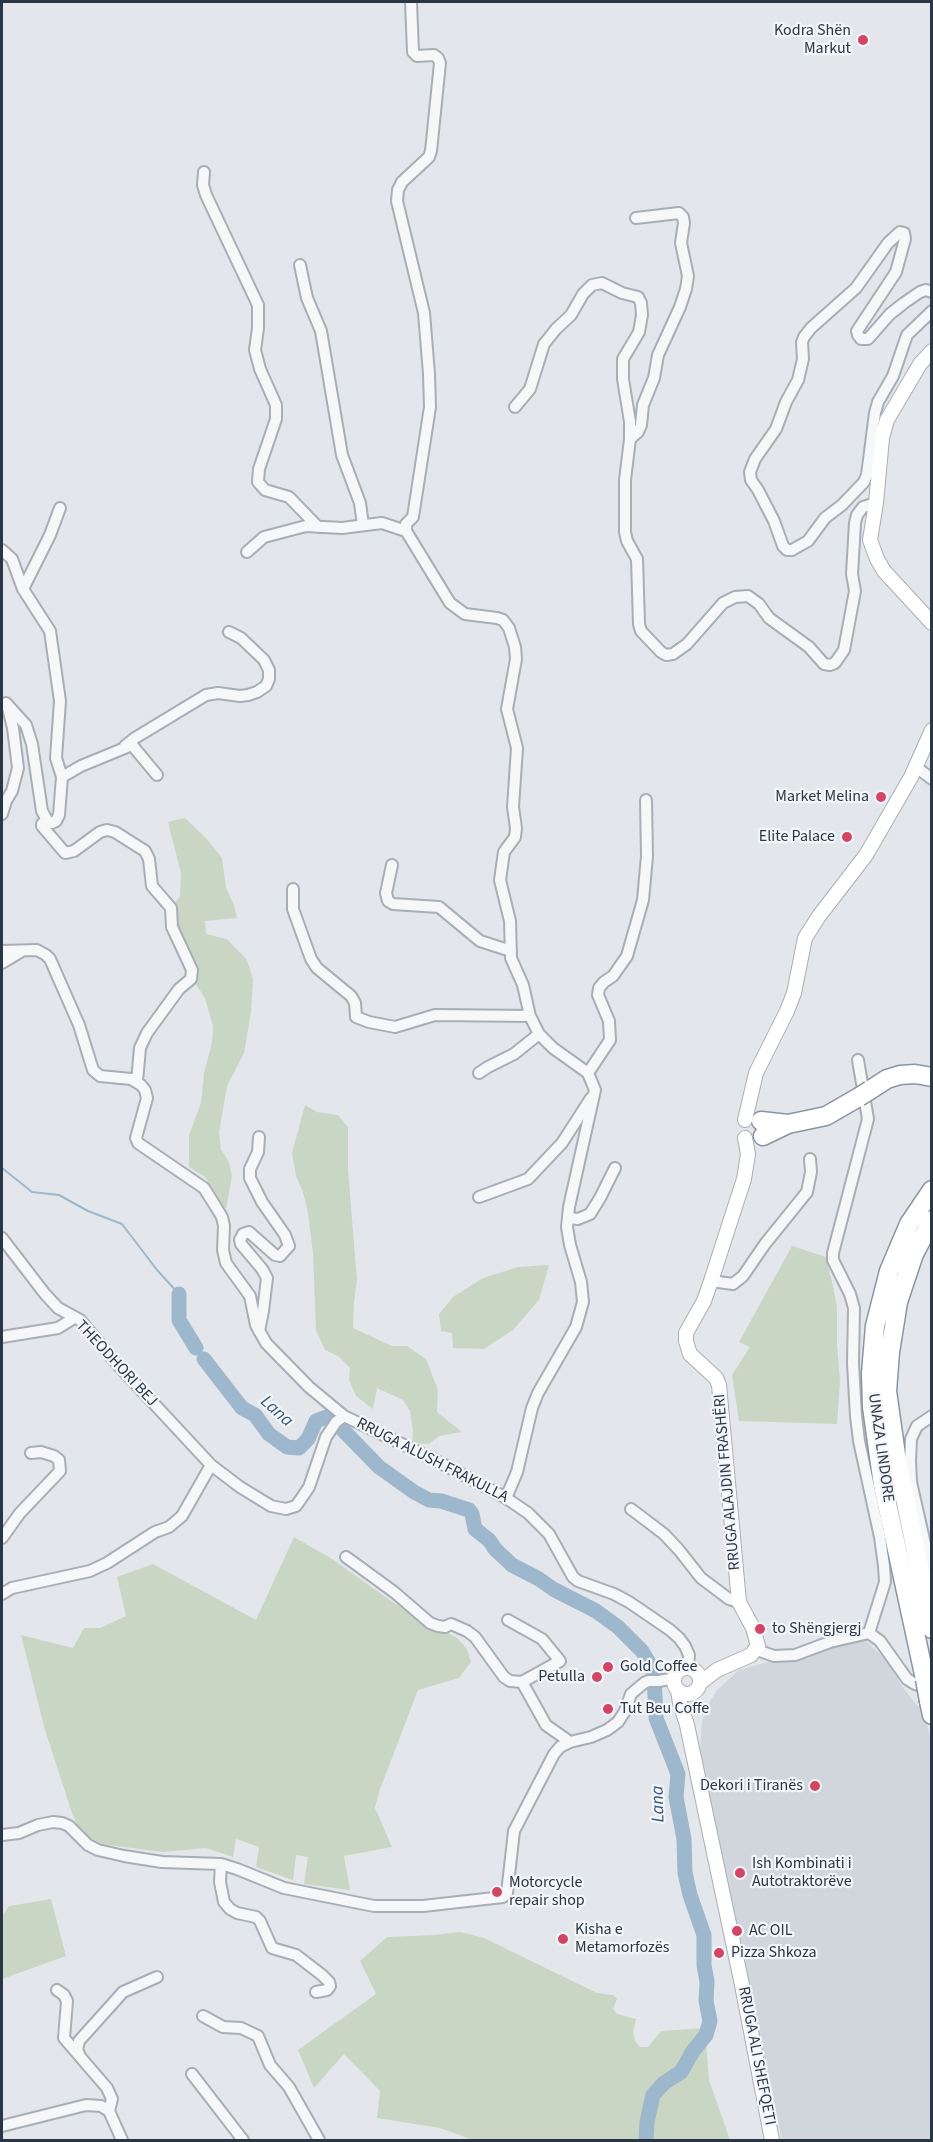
<!DOCTYPE html>
<html>
<head>
<meta charset="utf-8">
<style>
	body { margin:0 }
	#map { position:relative; width:933px; height:2142px; overflow:hidden; background:#e3e7eb; font-family:"Source Sans 3",sans-serif }
	canvas { display:block }
	.frame { position:absolute; inset:0; border:3px solid #2a3644; pointer-events:none }
</style>
</head>
<body>
<div id="map">
<canvas width="933" height="2142"></canvas>
<div class="frame"></div>
</div>
<script>
const ctx = document.querySelector('canvas').getContext('2d');
ctx.lineJoin = 'round';
function fill(path, color) {
  ctx.fillStyle = color;
  ctx.fill(path, 'evenodd');
}
function toPath(rows) {
  const path = new Path2D();
  for (const r of rows) {
    if (r.length === 3) {
      path.moveTo(r[0] + r[2], r[1]);
      path.arc(r[0], r[1], r[2], 0, 2 * Math.PI);
      continue;
    }
    path.moveTo(r[0], r[1]);
    for (let i = 2; i < r.length; i += 2) path.lineTo(r[i], r[i + 1]);
  }
  return path;
}
function strokePath(path, color, width, dash) {
  ctx.strokeStyle = color;
  ctx.lineWidth = width;
  ctx.lineCap = dash ? 'butt' : 'round';
  ctx.setLineDash(dash || []);
  ctx.stroke(path);
}
function drawText(font, color, halo, rows, align = 'center') {
  ctx.font = font + ' "Source Sans 3",sans-serif';
  ctx.lineWidth = 4.5;
  ctx.setLineDash([]);
  ctx.textBaseline = 'middle';
  ctx.strokeStyle = halo;
  ctx.fillStyle = color;
  for (const [text, x, y, turn = 0] of rows) {
    ctx.save();
    ctx.translate(x, y);
    ctx.rotate((+turn || 0) * Math.PI / 180);
    ctx.textAlign = isNaN(turn) ? turn : align;
    if (halo) ctx.strokeText(text, 0, 0);
    ctx.fillText(text, 0, 0);
    ctx.restore();
  }
}
fill(toPath([
	[865,1640,894,1667,899,1682,917,1706,923,1706,932,1747,931,2140,782,2140,738,1939,700,1749,702,1721,709,1703,717,1690,739,1670,768,1662,795,1661,816,1651]
]), '#d1d6dd');
fill(toPath([
	[185,818,206,838,222,858,226,888,234,905,237,918,205,921,206,934,227,939,247,960,253,979,251,1012,244,1053,227,1086,219,1133,221,1149,229,1162,232,1176,226,1209,205,1177,189,1167,189,1135,201,1103,204,1073,212,1043,213,1026,205,998,188,973,166,922,170,910,180,896,181,873,168,822],
	[305,1105,317,1112,338,1115,348,1127,348,1170,357,1280,354,1302,353,1328,392,1346,407,1346,426,1359,438,1390,437,1412,462,1432,439,1436,429,1444,412,1443,413,1431,410,1411,403,1400,377,1388,373,1409,356,1396,349,1380,350,1368,338,1356,325,1350,316,1330,313,1253,308,1213,303,1192,296,1176,292,1153],
	[792,1246,826,1257,832,1282,837,1306,837,1344,840,1381,837,1424,739,1421,732,1375,750,1347,739,1342],
	[549,1265,539,1300,513,1330,484,1349,453,1348,452,1333,441,1331,439,1314,453,1297,483,1278,518,1267],
	[294,1537,332,1559,394,1603,457,1638,467,1649,471,1662,459,1678,418,1690,379,1792,375,1808,392,1847,344,1856,350,1890,304,1884,308,1857,296,1855,293,1880,256,1867,259,1847,236,1839,233,1857,206,1848,162,1852,102,1844,85,1836,80,1832,72,1813,45,1730,21,1635,73,1648,84,1628,100,1628,126,1616,117,1577,153,1564,256,1620],
	[51,1899,66,1956,2,1979,2,1916,9,1906],
	[460,1932,484,1938,597,1993,613,1995,617,1999,613,2009,617,2014,636,2019,633,2032,635,2041,640,2047,648,2047,661,2031,705,2028,709,2080,730,2140,473,2140,440,2128,377,2118,380,2091,344,2054,314,2088,298,2050,376,1994,360,1961,387,1937,434,1935]
]), '#cad6c4');
strokePath(toPath([
	[2,1168,32,1192,59,1195,88,1211,122,1224,157,1270,179,1294]
]), '#9db7cc', 2);
strokePath(toPath([
	[179,1294,179,1320,196,1348],
	[204,1359,242,1408,255,1415,269,1434,287,1447,299,1448,308,1439,316,1421,329,1416,330,1417],
	[341,1428,379,1467,414,1492,429,1500,441,1501,469,1510,472,1514,475,1529,489,1540,495,1549,512,1565,539,1579,553,1589,596,1611,618,1627,642,1651,651,1666,654,1674,656,1718,678,1774,676,1797,684,1839,685,1873,690,1895,704,1935,704,1965,707,1982,706,2001,710,2021,706,2035,693,2051,681,2072,664,2083,653,2095,647,2122,646,2140]
]), '#9db7cc', 15);
const street = toPath([
	[411,2,413,52,417,56,434,55,438,58,440,63,431,151,429,157,402,182,398,190,397,201,424,313,429,374,430,407,413,517,406,524,406,531,450,603,465,614,497,618,503,620,509,628,515,647,516,659,507,709,517,748,513,807,516,828,515,837,504,852,500,880,510,921,511,958,523,985,530,1016,539,1034,553,1048,588,1073,595,1090,569,1207,567,1227,570,1245,581,1282,583,1302,576,1327,538,1393,532,1408,517,1472,506,1498],
	[204,172,203,185,206,195,258,305,258,328,255,350,260,369,276,405,276,419,259,469,258,482,265,490,289,497,318,527],
	[300,265,307,298,321,331,342,455,360,503,363,525],
	[932,292,926,290,920,292,904,303,890,314,868,339,861,339,858,335,857,331,896,272,905,239,904,233,900,232,888,243,856,288,811,328,804,337,802,342,803,359,798,380,786,402,776,429,755,459,750,472,751,480,758,490,774,521,783,546,787,550,792,550,808,541,825,518,842,505,864,482,867,475,875,413,878,402,893,376,907,335,932,311],
	[515,407,530,389,544,344,556,329,571,315,583,294,592,285,602,283,622,293,638,297,641,303,642,315,639,332,623,359,623,379,630,422,630,439,625,480,625,532,627,541,637,559,639,624,641,631,661,652,666,655,673,654,687,644,723,603,735,597,748,596,759,604,769,618,809,647,824,664,830,665,835,663,844,650,855,591,852,574,855,523,857,515,863,507,876,503],
	[630,439,638,432,641,425,643,405,654,378,658,355,680,307,686,289,688,276,681,243,684,223,683,217,679,213,636,218],
	[2,550,12,559,23,589,50,631,60,701,56,758,62,777,59,815,56,821,52,823,48,822,42,811,32,744,26,725,6,703],
	[247,552,264,537,306,526,342,528,382,523,406,531],
	[23,589,50,535,60,508],
	[125,746,135,738,206,695,218,693,240,696,248,695,257,692,266,686,269,679,269,670,264,660,241,638,229,632],
	[916,767,932,779],
	[62,777,81,766,132,745,157,775],
	[2,814,6,801,12,791,18,768,13,728,7,704],
	[46,820,42,824,42,826,65,853,74,851,100,832,107,830,115,832,145,851,149,859,152,886,171,908,172,927,192,970,191,979,179,989,147,1033,140,1048,137,1081],
	[392,865,386,893,388,901,393,904,439,907,480,941,511,951],
	[293,889,293,909,311,959,317,968,351,996,355,1003,356,1017,369,1022,395,1027,435,1015,530,1016],
	[2,951,37,950,46,955,50,959,79,1025,93,1070,100,1076,131,1079,141,1085,145,1090,147,1098,136,1138,138,1143,204,1188,216,1207,222,1217,224,1226,223,1250,226,1263,250,1296,256,1325,266,1343,309,1387,344,1416,435,1460,506,1498,528,1513,549,1534,573,1577,578,1581,614,1594,629,1602,670,1630,679,1638,685,1646,689,1655,688,1668],
	[2,963,22,951],
	[858,1060,868,1119,833,1253,833,1260,850,1294,854,1308,853,1363,856,1416,859,1441,880,1537,884,1566,885,1582,869,1633],
	[479,1073,488,1067,514,1054,539,1034],
	[588,1073,610,1040,609,1021,598,995,599,988,604,982,613,976,627,956,643,900,647,856,646,800],
	[479,1197,528,1179,562,1143,591,1098],
	[568,1218,578,1219,590,1214,600,1198,615,1168],
	[2,1238,45,1294,58,1308,80,1320,118,1365,211,1465,240,1487,271,1506,286,1509,296,1506,303,1496,309,1487,326,1437,336,1422,344,1416],
	[711,1281,733,1284,743,1276,765,1244,807,1192,811,1172,810,1159],
	[259,1331,263,1311,267,1278,262,1269,241,1244,240,1240,243,1234,249,1232,275,1255,280,1256,289,1246,285,1235,262,1202,250,1178,250,1169,258,1152,259,1137],
	[2,1337,58,1328,74,1318],
	[932,1416,917,1426,911,1439,910,1461,911,1482,932,1575],
	[631,1509,664,1534,679,1550,701,1578,729,1599,739,1602],
	[2,1538,20,1513,60,1471,59,1460,54,1456,41,1452,31,1453],
	[346,1557,394,1592,430,1623,438,1626,445,1627,451,1624,467,1631,475,1637,504,1677,510,1681,522,1682,560,1661,542,1639,508,1620],
	[2,1594,12,1588,90,1571,107,1563,155,1532,169,1527,182,1516,211,1465],
	[869,1633,880,1641,907,1679,915,1684,929,1688],
	[757,1650,774,1656,795,1655,830,1642,869,1633],
	[522,1682,546,1725,570,1742],
	[2,1835,19,1833,38,1825,53,1822,62,1823,69,1826,88,1845,98,1850,124,1856,162,1862,221,1864,237,1869,284,1888,374,1906,423,1906,503,1897,507,1893,514,1831,554,1754,560,1747,570,1742,591,1737,607,1730,618,1722,625,1711,631,1694,644,1683,648,1681,659,1681,675,1678],
	[221,1864,220,1882,224,1902,230,1909,237,1913,256,1917,260,1921,272,1948,296,1955,322,1975,329,1982,330,1986,327,1990,316,1992],
	[57,1990,64,1995,67,2001,64,2038,107,2088,112,2099,109,2111,122,2140],
	[203,2016,223,2027,241,2028,258,2036,270,2065,289,2087,319,2140],
	[80,2056,77,2050,79,2041,123,1992,157,1977],
	[192,2074,243,2140],
	[2,2126,86,2105,101,2106,109,2111]
]);
const secondary = toPath([
	[932,351,920,364,887,420,882,438,876,503,870,540,877,559,884,571,932,623],
	[745,1120,756,1073,787,1011,794,993,805,938,819,916,866,855,911,777,932,730],
	[687,1681,13],
	[700,1683,717,1670,751,1655,758,1646,753,1628,739,1602,719,1385,716,1378,690,1354,686,1341,686,1333,704,1301,711,1281,744,1179,748,1154,745,1138],
	[678,1690,680,1703,687,1725,742,1985,772,2140]
]);
const highway = toPath([
	[870,1090,887,1079,900,1075,915,1074,932,1077],
	[761,1121,788,1124,763,1136],
	[788,1124,826,1116,859,1097],
	[932,1220,914,1254,898,1302,890,1352,887,1391,896,1455,932,1629],
	[925,1679,883,1485,872,1407,871,1373,875,1326,889,1271,909,1224,932,1190],
	[929,1701,932,1715]
]);
strokePath(street, '#a8aeb6', 14);
strokePath(secondary, '#a8aeb6', 16);
strokePath(highway, '#8a95a3', 21);
strokePath(street, '#f6f7f9', 10);
strokePath(secondary, '#fff', 14);
strokePath(highway, '#fff', 18);
const highwayBridge = toPath([
	[859,1097,870,1090],
	[925,1679,929,1701]
]);
strokePath(highwayBridge, '#8a95a3', 21, []);
strokePath(highwayBridge, '#fff', 18);
for (const [x, y, r, color] of [
	[863,40,6,"#d24665"],
	[881,797,6,"#d24665"],
	[847,837,6,"#d24665"],
	[760,1629,6,"#d24665"],
	[608,1667,6,"#d24665"],
	[597,1677,6,"#d24665"],
	[608,1709,6,"#d24665"],
	[815,1786,6,"#d24665"],
	[740,1873,6,"#d24665"],
	[497,1892,6,"#d24665"],
	[737,1931,6,"#d24665"],
	[563,1939,6,"#d24665"],
	[719,1953,6,"#d24665"]
]) {
  const dot = new Path2D();
  dot.arc(x, y, r, 0, 2 * Math.PI);
  ctx.fillStyle = color;
  ctx.fill(dot);
  strokePath(dot, '#f3f6f8', 2);
}
drawText('16px', '#2a3644', '#f3f6f8', [
	["Kodra Shën",851,31,"right"],
	["Markut",851,49,"right"],
	["Market Melina",869,797,"right"],
	["Elite Palace",835,837,"right"],
	["to Shëngjergj",772,1629],
	["Gold Coffee",620,1667],
	["Petulla",585,1677,"right"],
	["Tut Beu Coffe",620,1709],
	["Dekori i Tiranës",803,1786,"right"],
	["Ish Kombinati i",752,1864],
	["Autotraktorëve",752,1882],
	["Motorcycle",509,1883],
	["repair shop",509,1901],
	["Kisha e",575,1930],
	["Metamorfozës",575,1948],
	["AC OIL",749,1931],
	["Pizza Shkoza",731,1953]
], 'left');
drawText('16px', '#2a3644', '#f3f6f8', [
	["THEODHORI BEJ",116,1364,47],
	["UNAZA LINDORE",880,1448,82],
	["RRUGA ALUSH FRAKULLA",432,1461,27],
	["RRUGA ALAJDIN FRASHËRI",728,1482,-95],
	["RRUGA ALI SHEFQETI",756,2056,79]
]);
drawText('italic 18px', '#33587a', '#f3f6f8', [
	["Lana",276,1412,42],
	["Lana",659,1804,-92]
]);
</script>
</body>
</html>
